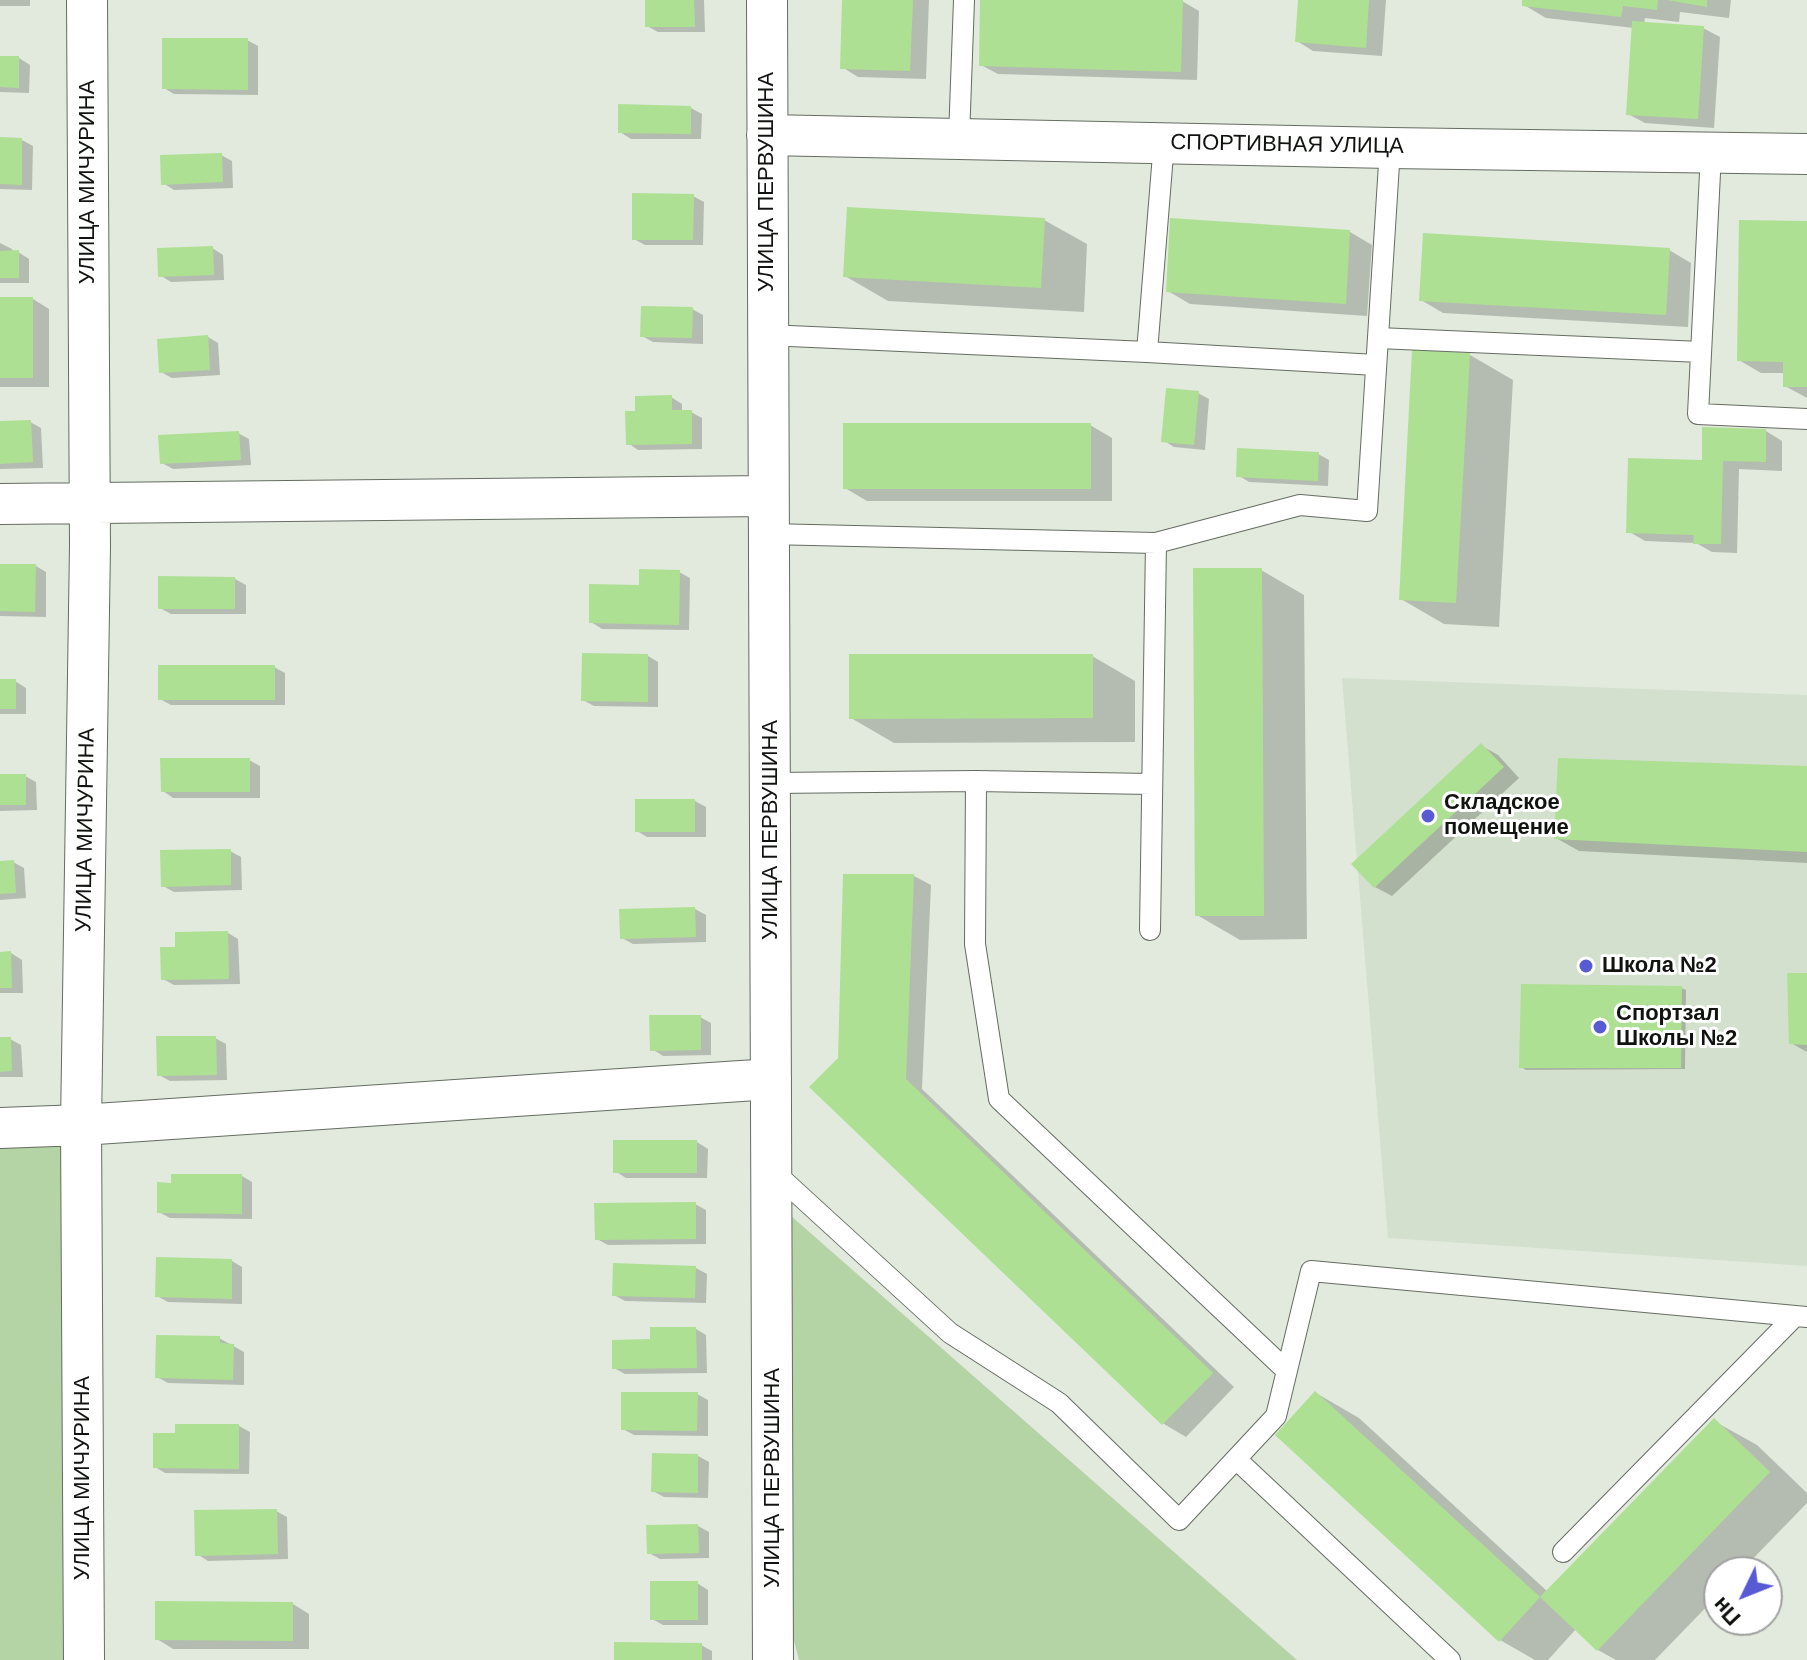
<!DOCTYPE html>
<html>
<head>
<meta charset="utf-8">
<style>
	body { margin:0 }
	#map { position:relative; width:1807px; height:1660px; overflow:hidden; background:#e2eade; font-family:Arial,sans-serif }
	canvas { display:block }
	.north { position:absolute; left:1703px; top:1556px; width:80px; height:80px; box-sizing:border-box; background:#fff; border:2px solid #9fa19f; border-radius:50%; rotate:227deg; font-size:22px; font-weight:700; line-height:32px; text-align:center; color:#10130f }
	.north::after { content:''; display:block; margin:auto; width:28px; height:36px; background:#585bd3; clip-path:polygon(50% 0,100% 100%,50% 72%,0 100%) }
</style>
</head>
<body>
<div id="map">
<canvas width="1807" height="1660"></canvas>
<div class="north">Пн</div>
</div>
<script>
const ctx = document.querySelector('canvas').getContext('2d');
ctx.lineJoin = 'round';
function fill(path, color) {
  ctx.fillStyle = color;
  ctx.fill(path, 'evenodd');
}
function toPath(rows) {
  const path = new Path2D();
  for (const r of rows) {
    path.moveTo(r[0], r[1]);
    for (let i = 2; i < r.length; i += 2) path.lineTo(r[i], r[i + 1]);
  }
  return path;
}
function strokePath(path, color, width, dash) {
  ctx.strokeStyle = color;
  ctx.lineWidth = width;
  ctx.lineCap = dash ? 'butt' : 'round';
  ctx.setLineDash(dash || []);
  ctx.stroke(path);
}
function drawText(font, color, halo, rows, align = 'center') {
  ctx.font = font + ' Arial,sans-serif';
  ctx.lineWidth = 6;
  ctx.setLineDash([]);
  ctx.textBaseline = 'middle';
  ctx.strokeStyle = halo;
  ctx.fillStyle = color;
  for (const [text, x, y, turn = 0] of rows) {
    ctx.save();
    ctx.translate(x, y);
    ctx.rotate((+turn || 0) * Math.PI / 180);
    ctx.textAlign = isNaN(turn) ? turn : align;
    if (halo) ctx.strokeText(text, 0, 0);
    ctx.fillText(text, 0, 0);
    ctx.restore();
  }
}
fill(toPath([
	[1342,678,1807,695,1807,1266,1388,1238]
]), '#d3e0cd');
fill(toPath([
	[63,1141,65,1660,0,1660,0,1144],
	[782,1208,1297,1660,799,1660,790,1626]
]), '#b5d4a5');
fill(toPath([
	[0,0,30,0,30,6,0,6],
	[647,0,704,0,705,32,658,32,647,26],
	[844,0,929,0,926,79,858,77,842,67],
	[982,0,1182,1,1199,11,1197,80,998,74,981,65],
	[1300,0,1386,0,1382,56,1313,51,1297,41],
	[1524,0,1731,0,1729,18,1680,12,1679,22,1645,18,1644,24,1703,28,1720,37,1714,128,1645,123,1628,114,1634,28,1546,18,1524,5],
	[247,40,258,46,258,95,174,94,164,88],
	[0,58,19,58,30,65,29,93,0,92],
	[691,108,702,114,701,139,631,139,620,132],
	[0,139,22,140,33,146,32,190,0,189],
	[221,155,232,161,233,188,174,190,163,183],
	[693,196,704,202,703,245,645,245,634,239],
	[1044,220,1087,244,1084,312,888,301,845,276],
	[1807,223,1807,398,1785,386,1785,373,1761,373,1739,360],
	[1350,232,1372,245,1367,316,1190,304,1168,291],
	[0,243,12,249,13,252,18,252,29,259,29,283,0,283],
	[212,248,223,255,224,280,171,282,160,275],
	[1669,250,1691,263,1688,327,1443,313,1421,300],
	[0,299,33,299,49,309,49,387,0,387],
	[692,309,703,315,703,344,653,342,642,336],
	[208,337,218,343,220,375,172,378,161,372],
	[1470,355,1513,380,1499,627,1444,624,1401,599],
	[1198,393,1209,399,1205,450,1174,447,1163,440],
	[671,397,682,404,682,412,691,412,702,418,702,449,638,450,628,443,637,413],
	[30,422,41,428,43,468,0,469,0,423],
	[1090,425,1112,438,1112,501,867,501,845,488],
	[1766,431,1782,441,1782,471,1739,469,1737,553,1712,552,1696,543,1645,541,1628,531,1704,462],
	[238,433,249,439,251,465,173,469,162,463],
	[1318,454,1329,460,1328,486,1249,482,1238,475],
	[0,566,36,566,46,572,46,617,0,616],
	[1261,570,1304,595,1307,939,1240,940,1197,915],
	[679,572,690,578,689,630,602,629,591,622,641,587],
	[235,579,246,585,246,614,171,614,160,608],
	[648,656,658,662,658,707,594,706,583,700],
	[1092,656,1135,681,1135,742,894,743,851,718],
	[274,667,285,673,285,705,171,705,160,699],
	[0,681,15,681,26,688,26,714,0,714],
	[1482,746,1498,755,1519,778,1392,896,1375,887],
	[249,760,260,766,260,798,173,798,163,791],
	[1807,768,1807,863,1579,851,1556,838],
	[0,776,25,776,36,782,37,810,0,811],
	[695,801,706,807,706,837,647,837,637,831],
	[230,851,241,857,242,890,174,892,163,886],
	[13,862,24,868,26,898,0,900,0,863],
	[845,876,914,876,931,885,922,1089,1234,1387,1186,1437,1164,1424,812,1087,839,1059],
	[695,909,706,915,706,942,633,944,622,938],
	[228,933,238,939,240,984,174,985,163,979,177,949],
	[11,953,22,960,23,993,0,993,0,954],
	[1807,975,1807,1052,1791,1043],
	[1681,988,1686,990,1685,1069,1526,1070,1521,1067],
	[700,1017,711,1023,711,1055,663,1056,652,1049],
	[215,1038,226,1044,227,1080,170,1081,159,1075],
	[0,1039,10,1039,21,1045,23,1077,0,1077],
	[697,1142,708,1149,707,1178,626,1178,615,1171],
	[242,1176,252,1182,252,1219,170,1218,159,1212],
	[695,1204,706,1210,706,1244,608,1245,597,1239],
	[232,1261,242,1267,242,1304,168,1302,157,1296],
	[696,1268,707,1274,706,1303,625,1301,614,1295],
	[696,1329,706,1335,707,1373,625,1374,614,1368],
	[219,1338,244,1352,244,1385,168,1383,157,1377],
	[1316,1393,1359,1418,1548,1592,1714,1421,1757,1445,1807,1493,1807,1503,1740,1572,1719,1572,1719,1594,1655,1660,1616,1660,1598,1650,1576,1629,1548,1660,1535,1660,1500,1640],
	[697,1394,708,1400,708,1436,634,1435,623,1429],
	[239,1426,250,1432,249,1474,165,1473,155,1467,177,1435],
	[698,1456,709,1462,708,1498,664,1497,653,1491],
	[276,1511,287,1517,288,1559,208,1561,197,1554],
	[698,1526,709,1532,709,1558,660,1559,649,1553],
	[697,1583,708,1590,708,1625,663,1625,652,1619],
	[293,1604,309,1614,309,1649,173,1649,157,1639],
	[701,1645,712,1651,712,1660,616,1660]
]), '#0003');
fill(toPath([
	[645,0,694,0,695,27,645,27],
	[842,0,913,0,910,71,840,69],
	[980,0,1183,0,1181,72,979,66],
	[1298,0,1369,0,1366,48,1295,42],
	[1522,0,1658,0,1657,10,1623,6,1621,17,1522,6],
	[1667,0,1707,0,1707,7],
	[1632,21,1704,26,1698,119,1626,115],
	[162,38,248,38,248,90,162,89],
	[0,56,19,56,19,88,0,87],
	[618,104,691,106,691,134,618,133],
	[0,137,22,138,22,185,0,184],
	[222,153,223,182,161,185,160,155],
	[632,193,694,194,693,240,632,240],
	[847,207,1045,218,1041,288,843,277],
	[1170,218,1350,230,1346,304,1166,292],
	[1739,220,1807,221,1807,387,1783,387,1783,362,1737,361],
	[1423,233,1670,248,1666,315,1419,301],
	[213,246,214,275,158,277,157,248],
	[19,250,19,278,0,278,0,251],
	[0,297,33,297,33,378,0,378],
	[641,306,693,307,692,338,640,337],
	[208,335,210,370,159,373,157,339],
	[1412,350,1470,353,1456,603,1399,600],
	[1166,388,1199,391,1194,445,1161,442],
	[672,395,672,410,692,410,692,444,626,445,625,411,635,411,635,396],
	[31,420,33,462,0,464,0,421],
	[843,423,1091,423,1091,489,843,489],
	[1702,427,1766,429,1766,462,1723,461,1721,544,1693,544,1694,535,1626,533,1628,458,1702,460],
	[239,431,241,460,160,464,158,435],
	[1237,448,1319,452,1318,481,1236,477],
	[0,564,36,564,35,612,0,611],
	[1193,568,1262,568,1264,916,1195,916],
	[639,569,680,570,679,625,589,623,589,584,639,585],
	[158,576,235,577,235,609,158,609],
	[582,653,648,654,648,702,581,701],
	[849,654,1093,654,1093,718,849,719],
	[158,665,275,665,275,700,158,700],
	[0,679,16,679,16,709,0,709],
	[1481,743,1504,767,1374,888,1351,864],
	[160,758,250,758,250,792,161,792],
	[1558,758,1807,766,1807,852,1554,839],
	[0,774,26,774,26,805,0,805],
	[635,799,695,799,695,832,635,832],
	[231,849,231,885,161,887,160,850],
	[14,860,16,893,0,894,0,861],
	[843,874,914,874,906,1079,1213,1373,1162,1425,809,1087,838,1058],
	[695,907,696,937,620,939,619,909],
	[228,931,229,979,161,980,160,947,175,947,175,932],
	[11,951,12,988,0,988,0,952],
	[1787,973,1807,973,1807,1045,1789,1044],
	[1521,984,1682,986,1681,1068,1519,1068],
	[649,1015,701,1015,701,1050,650,1051],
	[156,1036,216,1036,217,1075,157,1076],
	[0,1037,11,1037,12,1071,0,1072],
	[613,1140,697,1140,697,1173,613,1173],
	[171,1174,242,1174,242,1214,157,1213,157,1182,171,1183],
	[696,1202,696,1239,595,1240,594,1203],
	[156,1257,232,1259,232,1299,155,1297],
	[613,1263,696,1266,695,1298,612,1296],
	[650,1327,696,1327,697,1368,612,1369,612,1340,650,1339],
	[156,1335,220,1336,220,1343,234,1344,233,1380,155,1378],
	[1315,1391,1540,1597,1499,1642,1275,1435],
	[621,1392,698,1392,697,1431,621,1430],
	[1714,1418,1770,1472,1597,1651,1540,1597],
	[175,1424,239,1424,239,1469,153,1468,153,1433,175,1433],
	[652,1453,698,1454,698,1493,651,1492],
	[277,1509,278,1554,195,1556,194,1510],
	[698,1524,699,1553,647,1554,646,1525],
	[650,1581,698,1581,698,1620,650,1620],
	[155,1601,293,1602,293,1641,155,1640],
	[614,1642,702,1643,702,1660,614,1660]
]), '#ade092');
const lane = toPath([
	[959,138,964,0],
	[1164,142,1147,352,1376,365],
	[1711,153,1698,414,1807,419],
	[767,335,1147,352],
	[1378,338,1701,352],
	[768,534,1156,543,1300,505,1367,511,1390,148],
	[976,781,975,944,999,1099,1287,1371],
	[772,783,976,781,1151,784],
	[1150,930,1156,543],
	[773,1171,950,1333,1059,1403,1179,1520,1276,1416,1311,1271,1807,1317],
	[1236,1459,1450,1660],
	[1563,1552,1795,1316]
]);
const street = toPath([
	[767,0,773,1660],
	[767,135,1390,148,1807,154],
	[0,504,767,496],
	[0,1128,81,1125,771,1079],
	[84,1660,81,1125,90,546,87,0]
]);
strokePath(lane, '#656c62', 22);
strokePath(street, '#656c62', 42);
strokePath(lane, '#fff', 20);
strokePath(street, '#fff', 40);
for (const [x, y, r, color] of [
	[1428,816,8,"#585bd3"],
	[1586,966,8,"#585bd3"],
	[1600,1027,8,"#585bd3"]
]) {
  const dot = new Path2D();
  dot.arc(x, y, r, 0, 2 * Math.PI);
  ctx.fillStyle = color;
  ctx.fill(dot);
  strokePath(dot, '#fff', 3);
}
drawText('22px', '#10130f', '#fff', [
	["СПОРТИВНАЯ УЛИЦА",1287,145,1],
	["УЛИЦА МИЧУРИНА",88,182,-90],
	["УЛИЦА ПЕРВУШИНА",767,182,-90],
	["УЛИЦА МИЧУРИНА",86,830,-89],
	["УЛИЦА ПЕРВУШИНА",771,830,-90],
	["УЛИЦА МИЧУРИНА",83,1478,-90],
	["УЛИЦА ПЕРВУШИНА",773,1478,-90]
]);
drawText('bold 22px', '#10130f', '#fff', [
	["Складское",1444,803],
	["помещение",1444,828],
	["Школа №2",1602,966],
	["Спортзал",1616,1014],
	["Школы №2",1616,1039]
], 'left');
</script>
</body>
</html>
